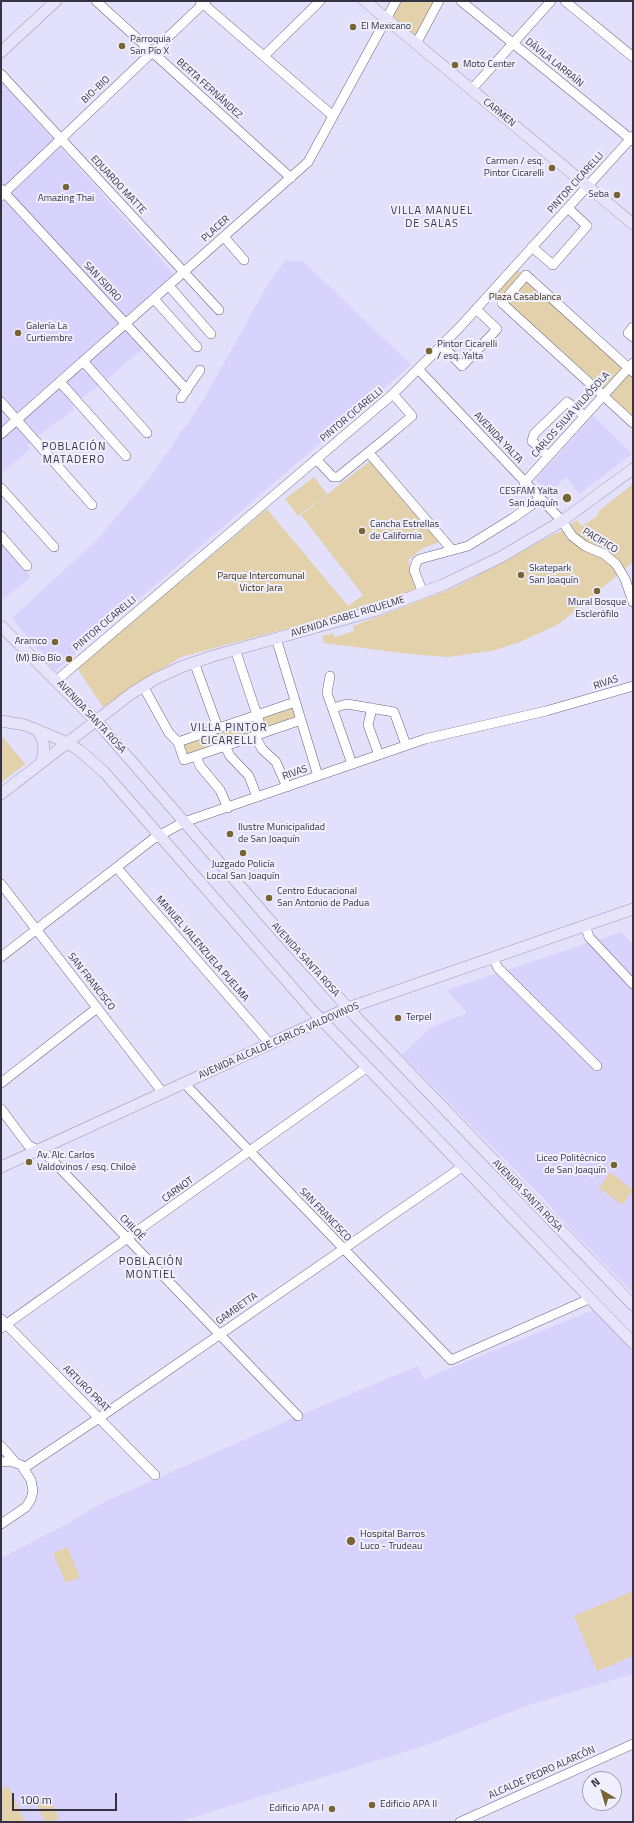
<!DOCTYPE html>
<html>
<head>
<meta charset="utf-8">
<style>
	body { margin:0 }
	#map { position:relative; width:634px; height:1823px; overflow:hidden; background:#e3e0fc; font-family:"Titillium Web",sans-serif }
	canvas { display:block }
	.frame { position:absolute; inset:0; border:2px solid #353341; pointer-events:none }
	.north { position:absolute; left:582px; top:1771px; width:40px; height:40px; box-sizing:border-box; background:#f0effd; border:1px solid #a5a4b2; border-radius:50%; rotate:322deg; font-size:11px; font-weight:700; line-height:16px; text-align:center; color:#353341 }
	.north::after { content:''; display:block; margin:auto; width:14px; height:18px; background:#796534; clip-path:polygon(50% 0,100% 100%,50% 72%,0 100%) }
	.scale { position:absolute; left:12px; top:1793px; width:105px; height:18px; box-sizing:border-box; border:2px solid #353341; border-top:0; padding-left:5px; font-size:12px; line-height:14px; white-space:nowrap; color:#353341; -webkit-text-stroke:3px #f0effd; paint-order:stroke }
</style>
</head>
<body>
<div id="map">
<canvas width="634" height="1823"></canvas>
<div class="frame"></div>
<div class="north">N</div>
<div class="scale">100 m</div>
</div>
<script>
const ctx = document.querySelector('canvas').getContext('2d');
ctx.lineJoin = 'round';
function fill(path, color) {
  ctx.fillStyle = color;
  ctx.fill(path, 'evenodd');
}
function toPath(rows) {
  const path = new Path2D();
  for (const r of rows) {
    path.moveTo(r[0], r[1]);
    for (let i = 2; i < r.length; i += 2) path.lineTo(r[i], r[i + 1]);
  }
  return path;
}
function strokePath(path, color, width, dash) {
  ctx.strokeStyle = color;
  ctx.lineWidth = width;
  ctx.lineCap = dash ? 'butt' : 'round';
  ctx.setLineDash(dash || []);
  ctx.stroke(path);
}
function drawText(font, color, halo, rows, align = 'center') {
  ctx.font = font + ' "Titillium Web",sans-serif';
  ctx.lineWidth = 4;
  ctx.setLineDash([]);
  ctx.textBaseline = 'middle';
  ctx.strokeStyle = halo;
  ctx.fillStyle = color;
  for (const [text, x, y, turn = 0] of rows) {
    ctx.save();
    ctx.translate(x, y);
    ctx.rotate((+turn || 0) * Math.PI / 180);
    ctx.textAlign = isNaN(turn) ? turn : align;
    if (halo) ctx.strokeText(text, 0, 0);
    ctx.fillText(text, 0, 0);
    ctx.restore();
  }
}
fill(toPath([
	[1,81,174,274,121,322,144,348,90,393,89,392,72,406,74,409,66,416,58,422,57,421,27,445,30,449,1,474],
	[285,260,304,262,411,365,55,671,12,618,95,542,152,475,204,399,267,286],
	[593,416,632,454,579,494,566,477,550,492,535,480],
	[1,542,31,577,1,601],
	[621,932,633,944,633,1293,558,1216,550,1205,402,1055,432,1027,467,1013,447,990],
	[593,1310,633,1351,633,1674,526,1706,427,1745,178,1822,1,1822,1,1558,63,1526,104,1502,298,1416,418,1366,424,1379]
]), '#d7d3fd');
fill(toPath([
	[402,1,435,1,415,36,393,17],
	[518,270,633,375,633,417,496,294],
	[371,460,440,542,423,548,408,560,416,589,382,603,181,657,103,707,77,668,267,509,348,606,363,595,301,515],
	[314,477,327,494,298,516,285,499],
	[633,484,633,562,559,624,520,642,492,651,448,657,410,654,324,643,322,636,333,633,335,637,354,631,353,626,456,587,554,534,558,533,577,520,582,526,597,516,600,510],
	[291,705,296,720,185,759,180,743],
	[1,735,25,764,1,783],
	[610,1172,633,1190,622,1205,599,1188],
	[67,1547,80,1577,66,1583,53,1553],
	[633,1591,633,1656,597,1671,574,1616],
	[8,1786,25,1822,2,1822,1,1819,1,1790],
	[48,1795,59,1818,51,1822,45,1822,35,1801]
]), '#e2d1aa');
const minor = toPath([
	[96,1,291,178],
	[200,1,333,116],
	[461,1,633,141],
	[565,1,633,57],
	[416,44,439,1],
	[264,56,320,1],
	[1,74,219,310],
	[471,90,551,1],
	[1,189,187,390],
	[1,196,206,1],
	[224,237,244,260],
	[532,247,553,265,587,226,568,208],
	[169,286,211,334],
	[154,299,197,347],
	[633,327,628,333,633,337],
	[442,345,462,366,497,329,476,309],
	[83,361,147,433],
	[419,370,562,521,572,536,585,546,604,554,616,564,625,579,633,602],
	[633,372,526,275,502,303,633,423],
	[60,382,126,456],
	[181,398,200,370],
	[1,402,92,505],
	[1,434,308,162,396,1],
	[369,453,452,550],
	[548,456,532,441,534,434,567,402,585,416],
	[316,459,333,477,338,477,386,438,412,416,393,394],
	[524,483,633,363],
	[1,488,54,547],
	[1,536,27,566],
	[423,593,414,570,417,561,420,559,468,546,513,518,540,499],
	[276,638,318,776],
	[235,649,263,733],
	[194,662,218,728],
	[330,676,327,693,352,764],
	[57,680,393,394,459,328,633,136],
	[143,686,169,733,178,742,184,760,301,720],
	[333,708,347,704,394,712,406,745],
	[372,708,368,725,379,755],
	[255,736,262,749,276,762,287,787],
	[178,742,295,702],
	[225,746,230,756,249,776,257,797],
	[196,756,200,766,220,790,228,808],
	[117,868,270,1044],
	[1,884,163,1093],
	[585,925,589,937,633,984],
	[1,957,153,839,184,822,425,739,546,711,633,686],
	[493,958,498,968,597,1066],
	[1,1083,97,1008],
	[184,1083,451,1360,589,1299],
	[1,1109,28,1145,45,1154,51,1159,298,1416],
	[1,1319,155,1475],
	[1,1328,366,1068],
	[1,1446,15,1462],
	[1,1462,10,1461,21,1465,31,1480,33,1491,31,1499,26,1507,1,1524],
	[24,1468,99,1418,462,1167],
	[460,1822,633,1744]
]);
const major = toPath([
	[365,1,633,224],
	[1,52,56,1],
	[1,626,99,724,280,932,356,1017,633,1305],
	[1,721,25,725,61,740,79,750,104,772,312,1010,633,1343],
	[38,730,44,745,43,756,41,763],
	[1,794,132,693,155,679,181,667,213,656,374,611,445,584,501,557,562,521,633,469],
	[1,1167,348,1008,633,909]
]);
strokePath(minor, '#686583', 10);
strokePath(major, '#9d9ab8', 12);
strokePath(minor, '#fff', 9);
strokePath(major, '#e6e3fb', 11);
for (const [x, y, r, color] of [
	[353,27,4,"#796534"],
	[122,46,4,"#796534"],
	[455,65,4,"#796534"],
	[552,168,4,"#796534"],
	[66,187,4,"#796534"],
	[617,195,4,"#796534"],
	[18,333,4,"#796534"],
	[429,351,4,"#796534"],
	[567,498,5,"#796534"],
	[362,531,4,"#796534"],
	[521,575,4,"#796534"],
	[597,591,4,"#796534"],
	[55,642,4,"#796534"],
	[69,659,4,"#796534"],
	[230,834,4,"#796534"],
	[243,853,4,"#796534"],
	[269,898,4,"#796534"],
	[398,1018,4,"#796534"],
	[29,1162,4,"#796534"],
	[614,1165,4,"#796534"],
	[351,1541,5,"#796534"],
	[372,1805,4,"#796534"],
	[332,1809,4,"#796534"]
]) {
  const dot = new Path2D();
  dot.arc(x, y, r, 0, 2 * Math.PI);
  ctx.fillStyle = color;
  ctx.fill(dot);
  strokePath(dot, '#f0effd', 1.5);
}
drawText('10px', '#353341', '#f0effd', [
	["El Mexicano",361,27],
	["Parroquia",130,40],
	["San Pío X",130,52],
	["Moto Center",463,65],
	["Carmen / esq.",544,162,"right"],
	["Pintor Cicarelli",544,174,"right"],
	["Seba",609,195,"right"],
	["Amazing Thai",66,199,"center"],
	["Galería La",26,327],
	["Curtiembre",26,339],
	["Pintor Cicarelli",437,345],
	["/ esq. Yalta",437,357],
	["CESFAM Yalta",558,492,"right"],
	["San Joaquín",558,504,"right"],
	["Cancha Estrellas",370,525],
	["de California",370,537],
	["Skatepark",529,569],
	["San Joaquín",529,581],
	["Mural Bosque",597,603,"center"],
	["Esclerófilo",597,615,"center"],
	["Aramco",47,642,"right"],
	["(M) Bío Bío",61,659,"right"],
	["Ilustre Municipalidad",238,828],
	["de San Joaquín",238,840],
	["Juzgado Policía",243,865,"center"],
	["Local San Joaquín",243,877,"center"],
	["Centro Educacional",277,892],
	["San Antonio de Padua",277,904],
	["Terpel",406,1018],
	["Av. Alc. Carlos",37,1156],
	["Valdovinos / esq. Chiloé",37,1168],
	["Liceo Politécnico",606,1159,"right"],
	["de San Joaquín",606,1171,"right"],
	["Hospital Barros",360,1535],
	["Luco - Trudeau",360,1547],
	["Edificio APA II",380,1805],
	["Edificio APA I",324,1809,"right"]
], 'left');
drawText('10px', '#353341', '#f0effd', [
	["DÁVILA LARRAÍN",554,63,39],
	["BERTA FERNÁNDEZ",209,89,42],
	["BIO-BIO",96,90,-43],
	["CARMEN",499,113,39],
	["PINTOR CICARELLI",576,183,-48],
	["EDUARDO MATTE",118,185,47],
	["PLACER",216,229,-42],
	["SAN ISIDRO",102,282,47],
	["PINTOR CICARELLI",352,415,-40],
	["CARLOS SILVA VILDÓSOLA",571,415,-48],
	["AVENIDA YALTA",498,438,47],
	["PACIFICO",600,541,31],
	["AVENIDA ISABEL RIQUELME",348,617,-17],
	["PINTOR CICARELLI",105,624,-40],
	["RIVAS",606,683,-18],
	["AVENIDA SANTA ROSA",91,717,47],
	["RIVAS",295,773,-19],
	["MANUEL VALENZUELA PUELMA",202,949,49],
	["AVENIDA SANTA ROSA",305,960,48],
	["SAN FRANCISCO",91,982,52],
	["AVENIDA ALCALDE CARLOS VALDOVINOS",279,1041,-24],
	["CARNOT",178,1190,-36],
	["AVENIDA SANTA ROSA",527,1196,46],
	["SAN FRANCISCO",325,1215,46],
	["CHILOÉ",132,1228,46],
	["GAMBETTA",237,1309,-35],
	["ARTURO PRAT",86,1389,45],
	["ALCALDE PEDRO ALARCÓN",542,1773,-24]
]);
drawText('10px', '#42330b', '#f0effd', [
	["Plaza Casablanca",525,298],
	["Parque Intercomunal",261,577],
	["Victor Jara",261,589]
]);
ctx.letterSpacing = '1px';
drawText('11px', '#353341', '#f0effd', [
	["VILLA MANUEL",432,211],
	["DE SALAS",432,224],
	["POBLACIÓN",74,447],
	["MATADERO",74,460],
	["VILLA PINTOR",229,728],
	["CICARELLI",229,741],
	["POBLACIÓN",151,1262],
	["MONTIEL",151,1275]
]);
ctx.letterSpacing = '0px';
</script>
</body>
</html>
